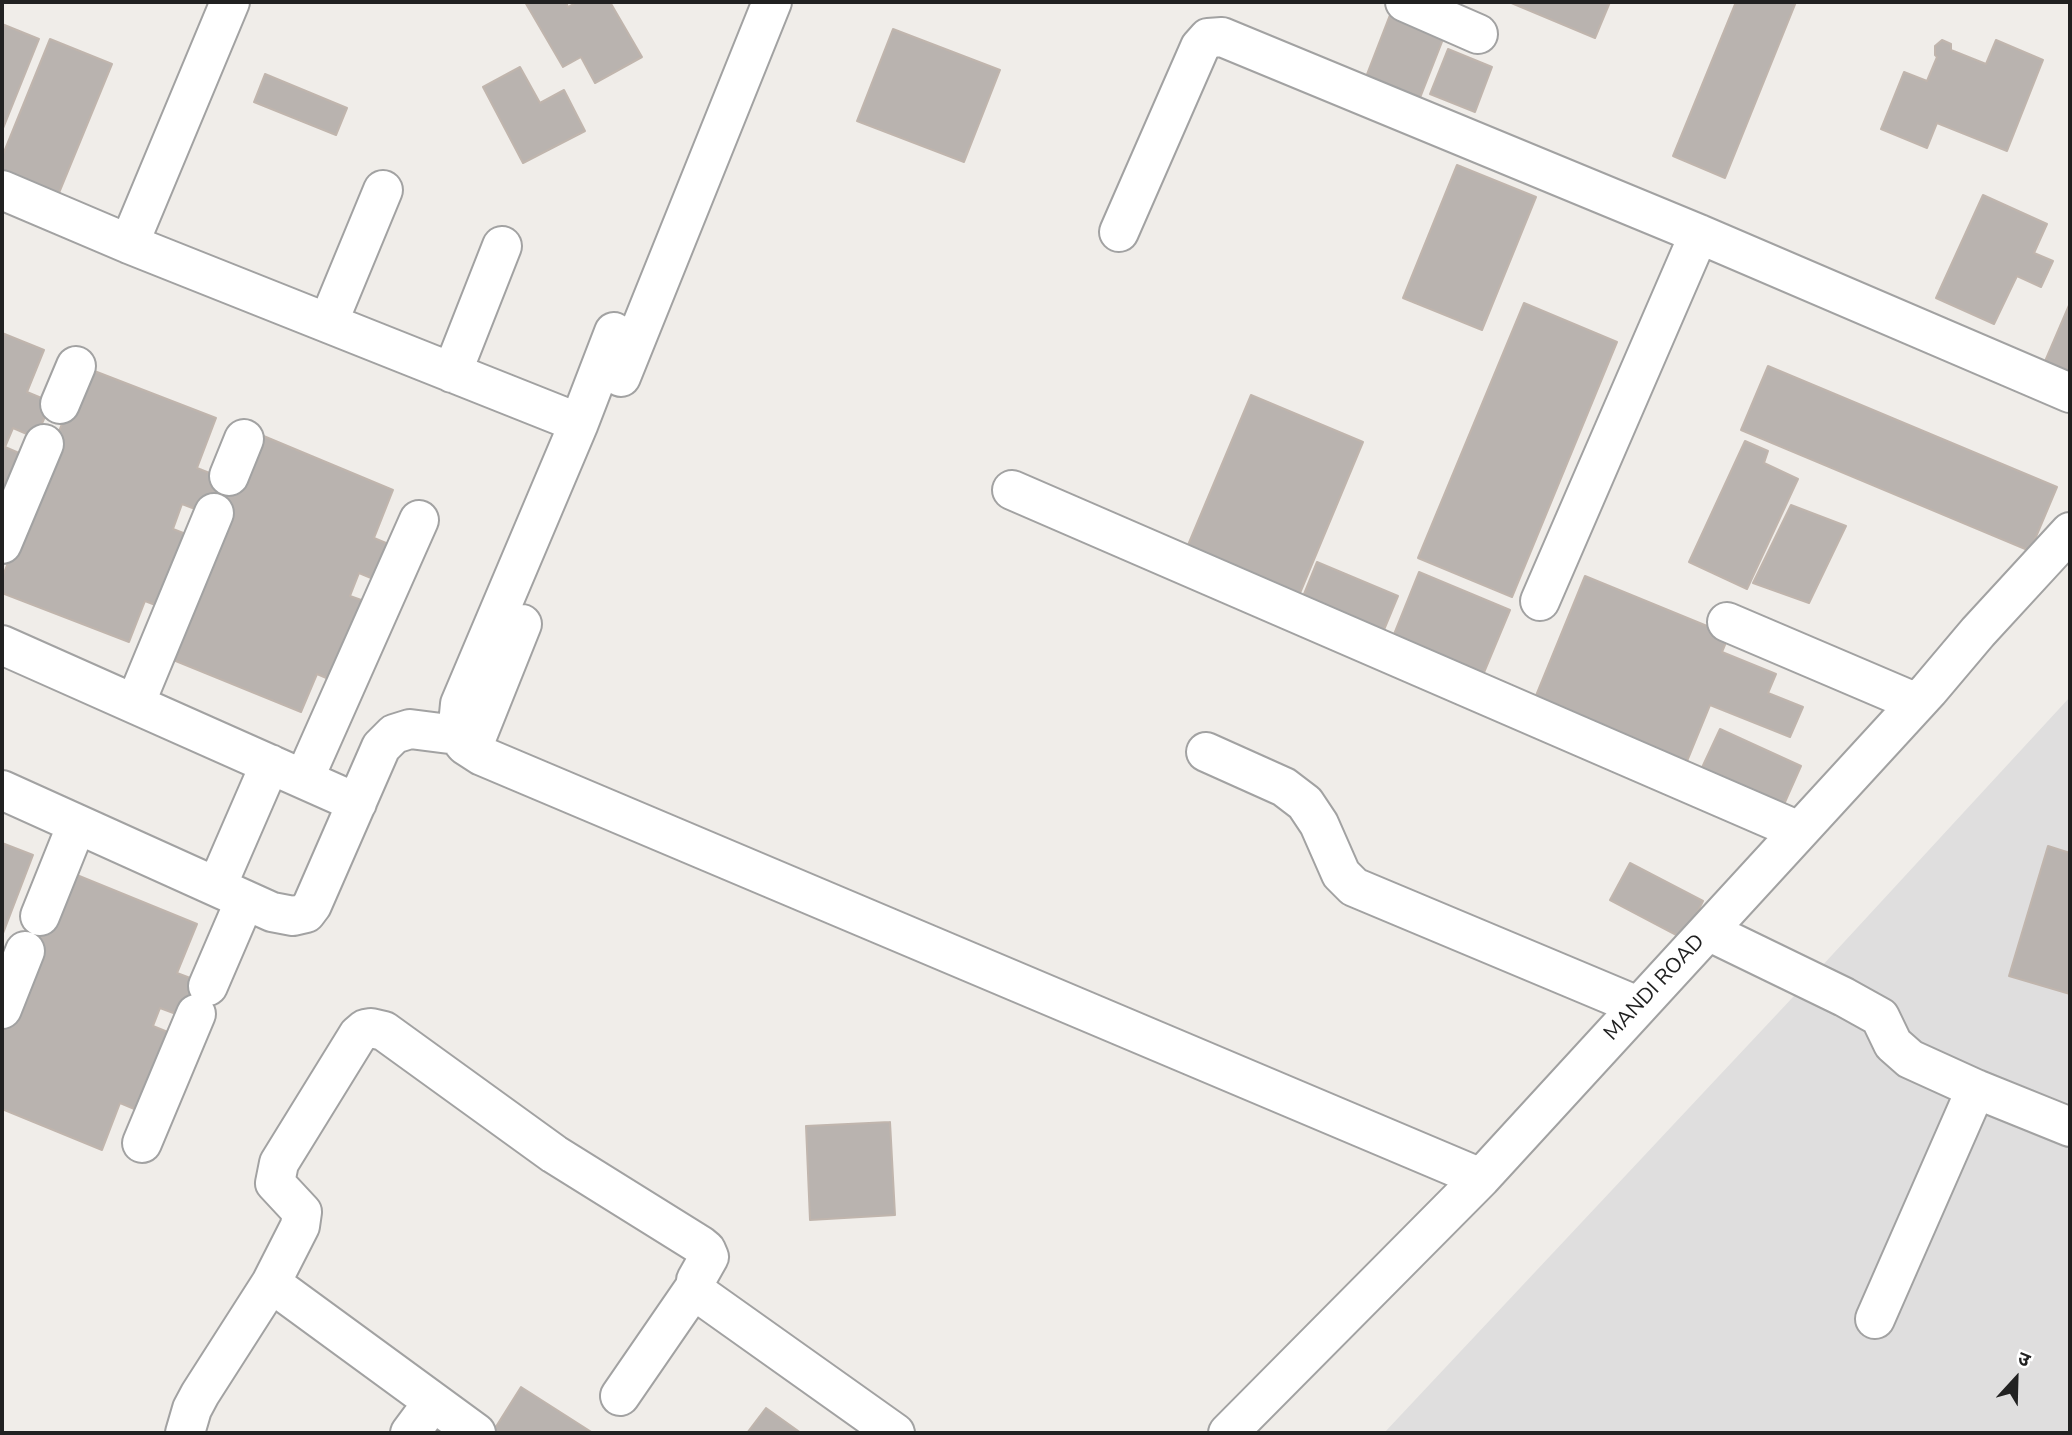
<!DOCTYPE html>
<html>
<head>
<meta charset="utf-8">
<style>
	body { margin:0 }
	#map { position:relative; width:2072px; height:1435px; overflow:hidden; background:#f0ede9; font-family:"Nunito Sans","Noto Sans Devanagari",sans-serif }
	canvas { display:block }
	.frame { position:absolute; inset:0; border:4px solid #212121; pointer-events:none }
	.north { position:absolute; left:1981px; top:1344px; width:70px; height:70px; -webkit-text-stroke:5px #fff; paint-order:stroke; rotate:22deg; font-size:19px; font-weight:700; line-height:28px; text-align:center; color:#212121 }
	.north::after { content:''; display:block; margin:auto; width:24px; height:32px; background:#212121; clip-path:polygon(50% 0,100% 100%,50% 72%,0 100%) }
</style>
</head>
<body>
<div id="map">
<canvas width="2072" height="1435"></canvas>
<div class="frame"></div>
<div class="north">उ</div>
</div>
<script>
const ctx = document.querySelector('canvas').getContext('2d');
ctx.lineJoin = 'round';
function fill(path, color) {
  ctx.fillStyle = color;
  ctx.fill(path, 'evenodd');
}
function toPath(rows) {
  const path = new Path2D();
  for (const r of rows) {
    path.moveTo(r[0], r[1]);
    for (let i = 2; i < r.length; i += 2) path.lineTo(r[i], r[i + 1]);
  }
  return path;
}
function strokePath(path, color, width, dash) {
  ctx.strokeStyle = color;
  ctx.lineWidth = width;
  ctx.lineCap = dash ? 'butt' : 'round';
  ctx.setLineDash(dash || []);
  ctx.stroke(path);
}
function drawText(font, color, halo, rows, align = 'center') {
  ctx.font = font + ' "Nunito Sans",sans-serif';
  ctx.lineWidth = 5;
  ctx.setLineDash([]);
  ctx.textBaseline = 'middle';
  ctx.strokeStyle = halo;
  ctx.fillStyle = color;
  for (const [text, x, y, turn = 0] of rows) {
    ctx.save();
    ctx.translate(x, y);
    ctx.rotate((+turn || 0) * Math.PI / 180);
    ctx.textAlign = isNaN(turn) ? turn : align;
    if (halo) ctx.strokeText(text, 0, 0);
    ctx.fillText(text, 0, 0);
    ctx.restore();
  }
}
fill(toPath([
	[2070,697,2070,1433,1384,1433,1809,980]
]), '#dfdede');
const building = toPath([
	[525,2,566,2,568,7,577,2,610,2,642,57,595,83,581,57,563,67,525,2],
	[1395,2,1449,24,1418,103,1364,82,1395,2],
	[1509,2,1610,2,1595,38,1509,2],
	[1736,2,1796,2,1725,178,1673,156,1736,2],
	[2,24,39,39,2,131,2,24],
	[893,29,1000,70,964,162,857,121,893,29],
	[50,39,112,64,54,205,2,184,2,157,50,39],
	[1942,40,1951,44,1951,50,1986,64,1996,40,2043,60,2007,151,1937,123,1927,148,1881,129,1904,72,1927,81,1937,57,1935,55,1935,46,1942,40],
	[1448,49,1492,67,1475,112,1430,94,1448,49],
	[520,67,540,103,564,90,585,131,523,163,483,87,520,67],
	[265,74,347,108,336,135,254,102,265,74],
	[1457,165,1536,197,1482,330,1403,298,1457,165],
	[1983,195,2047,224,2034,253,2053,261,2041,287,2017,276,1994,324,1936,298,1983,195],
	[1524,303,1617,342,1512,597,1418,558,1524,303],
	[2070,303,2070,378,2043,366,2070,303],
	[2,333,44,350,27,392,51,402,36,438,13,428,5,447,26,456,2,515,2,333],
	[1768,366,2057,487,2030,551,1741,430,1768,366],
	[84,367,216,418,197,468,222,478,208,514,182,504,173,529,191,536,163,608,145,601,129,642,2,593,2,578,84,367],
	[1251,395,1363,442,1295,605,1183,557,1251,395],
	[254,432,393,490,374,538,398,548,383,583,359,573,350,596,364,601,331,680,317,674,301,712,161,655,254,432],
	[1745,441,1768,451,1764,463,1798,479,1747,589,1689,562,1745,441],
	[1791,505,1846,526,1809,603,1753,583,1791,505],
	[1317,562,1398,596,1381,637,1300,604,1317,562],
	[1419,572,1510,610,1480,682,1390,644,1419,572],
	[1585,576,1729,635,1722,652,1776,674,1768,693,1803,707,1790,737,1710,705,1685,766,1533,703,1585,576],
	[1720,729,1801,766,1781,811,1699,774,1720,729],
	[2,843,33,855,2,936,2,843],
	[2048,846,2070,853,2070,994,2009,976,2048,846],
	[1630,863,1703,901,1684,939,1610,900,1630,863],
	[67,871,197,924,177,973,206,984,192,1020,160,1008,153,1026,175,1035,144,1113,120,1103,102,1150,2,1109,2,1032,67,871],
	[890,1122,895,1215,810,1220,806,1126,890,1122],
	[521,1387,593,1433,492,1433,521,1387],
	[766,1408,801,1433,747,1433,766,1408]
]);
fill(building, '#b9b3af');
strokePath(building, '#c0b5ad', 2);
const minor = toPath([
	[1405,2,1478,34],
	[2,190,129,244,579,423],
	[1119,232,1200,47,1208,38,1222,37,1699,234,2070,393],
	[129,244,230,2],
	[328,323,383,190],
	[614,332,579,423,460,704,457,735,465,745,482,756,1481,1178],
	[452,373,502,246],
	[621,377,772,2],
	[60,404,76,366],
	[229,476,244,439],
	[1012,490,1799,831],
	[2,544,44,444],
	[1540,601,1699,234],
	[1727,622,1917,703],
	[2,645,357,803],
	[135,704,214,513],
	[472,749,522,624],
	[1206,752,1284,787,1305,803,1319,824,1341,874,1354,887,1638,1006],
	[304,779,419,520],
	[2,790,272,912,293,916,306,913,312,905,381,747,394,734,410,729,457,735],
	[217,886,270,764],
	[40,916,77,824],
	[1708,931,1844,997,1880,1017,1893,1044,1910,1059,1976,1089,2070,1127],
	[208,986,245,900],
	[2,1009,25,951],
	[142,1143,196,1014],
	[271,1283,476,1433],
	[1875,1319,1976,1089],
	[620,1396,695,1287],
	[185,1433,192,1409,200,1394,271,1283,300,1226,302,1212,275,1183,279,1163,358,1035,365,1029,371,1028,384,1031,554,1154,700,1245,706,1250,709,1257,696,1280,698,1293,895,1433],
	[410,1433,433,1402],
	[1228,1433,1481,1178,1929,690,1978,632,2070,532]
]);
strokePath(minor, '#a2a2a2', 42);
strokePath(minor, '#fff', 38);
drawText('21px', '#212121', '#fff', [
	["MANDI ROAD",1655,988,-47]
]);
</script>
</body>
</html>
